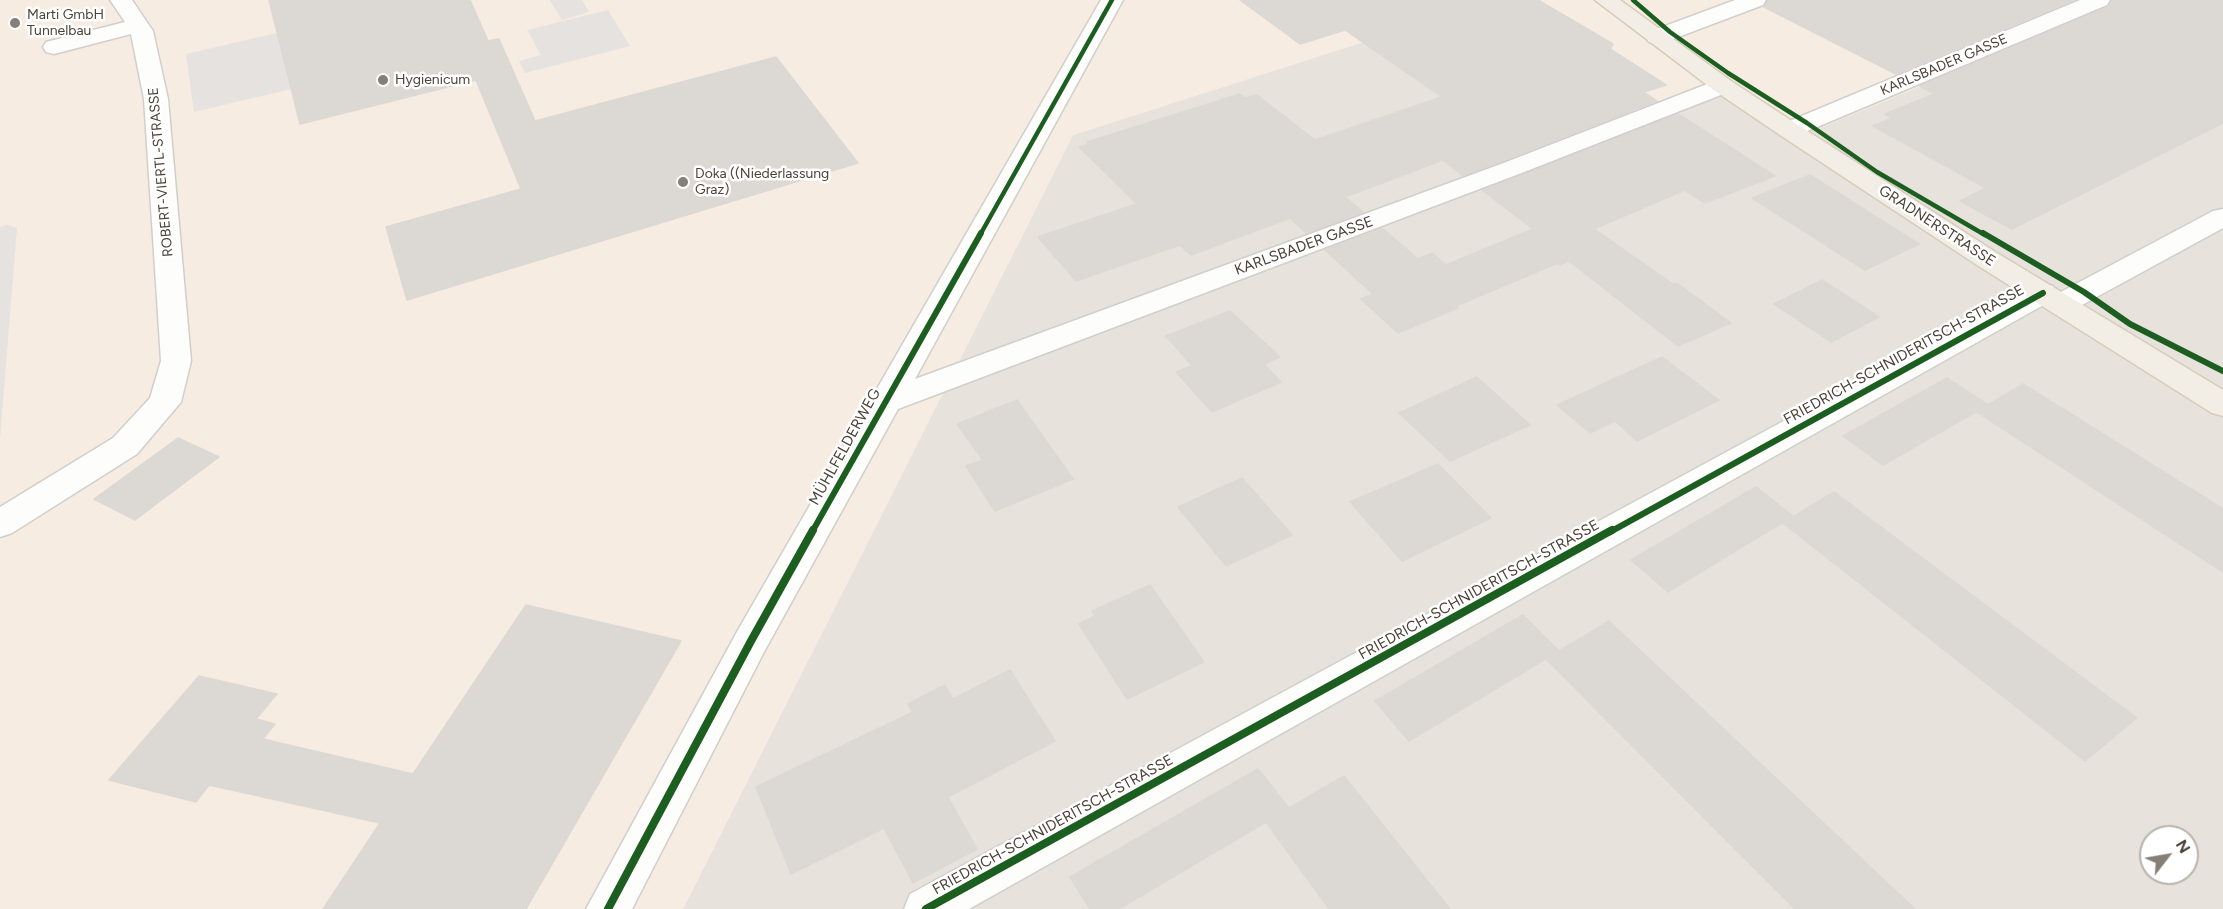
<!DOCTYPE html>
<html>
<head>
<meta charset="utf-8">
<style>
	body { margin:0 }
	#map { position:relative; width:2223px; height:909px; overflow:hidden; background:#f3f1ee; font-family:Figtree,sans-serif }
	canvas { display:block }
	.north { position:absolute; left:2139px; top:825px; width:60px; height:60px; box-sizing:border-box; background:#fff; border:2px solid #b7b3af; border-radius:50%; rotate:59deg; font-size:16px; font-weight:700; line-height:24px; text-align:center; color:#4b4238 }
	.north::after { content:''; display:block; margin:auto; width:21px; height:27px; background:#867f78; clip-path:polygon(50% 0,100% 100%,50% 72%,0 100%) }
</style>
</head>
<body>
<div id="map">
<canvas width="2223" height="909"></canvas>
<div class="north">N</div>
</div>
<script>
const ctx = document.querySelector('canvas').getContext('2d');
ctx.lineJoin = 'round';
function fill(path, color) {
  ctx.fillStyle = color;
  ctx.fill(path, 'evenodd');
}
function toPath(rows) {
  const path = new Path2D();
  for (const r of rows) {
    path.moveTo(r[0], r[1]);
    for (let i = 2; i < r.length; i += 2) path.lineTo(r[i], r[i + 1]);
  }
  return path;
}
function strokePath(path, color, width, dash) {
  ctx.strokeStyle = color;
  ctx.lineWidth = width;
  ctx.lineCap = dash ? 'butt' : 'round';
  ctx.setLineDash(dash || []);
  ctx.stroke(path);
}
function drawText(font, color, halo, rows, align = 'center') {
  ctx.font = font + ' Figtree,sans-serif';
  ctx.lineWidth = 5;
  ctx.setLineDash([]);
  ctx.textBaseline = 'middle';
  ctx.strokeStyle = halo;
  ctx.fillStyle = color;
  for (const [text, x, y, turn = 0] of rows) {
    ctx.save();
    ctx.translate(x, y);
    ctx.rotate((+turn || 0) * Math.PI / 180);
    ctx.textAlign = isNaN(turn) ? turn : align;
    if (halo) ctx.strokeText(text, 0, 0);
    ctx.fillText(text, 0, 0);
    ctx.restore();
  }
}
fill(toPath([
	[2130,0,2223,0,2223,909,683,909,1073,135,1354,45,1451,19,1724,89],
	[2151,837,2187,837,2187,873,2151,873]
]), '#e7e2db');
fill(toPath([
	[0,0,2130,0,1796,138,1724,89,1621,118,1451,19,1354,45,1073,135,683,909,0,909]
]), '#f6ece1');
fill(toPath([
	[550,0,582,0,589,12,562,20],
	[608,10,630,46,525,73,519,61,541,55,527,30],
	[277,33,291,89,194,112,186,54],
	[7,225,17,228,0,439,0,227]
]), '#e5e2df');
const building = toPath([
	[269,0,470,0,488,41,499,39,535,121,776,57,858,163,407,300,386,227,521,189,476,80,300,124,269,0],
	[1240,0,1538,0,1613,44,1610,49,1666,85,1644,92,1657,101,1463,176,1443,160,1345,197,1363,212,1306,233,1290,218,1191,255,1180,245,1076,281,1038,237,1137,204,1079,147,1089,144,1087,142,1240,94,1246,98,1257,95,1315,140,1442,97,1345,30,1300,44,1240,0],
	[1768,0,2074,0,1896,74,1764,7,1768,0],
	[2112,0,2223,0,2223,123,2012,229,1960,201,1986,188,1873,126,1892,118,1885,114,1934,94,1920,86,2108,7,2112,0],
	[1678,114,1775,176,1705,203,1685,190,1594,229,1673,284,1677,283,1731,323,1678,346,1569,261,1560,265,1558,263,1456,306,1458,308,1398,333,1361,299,1373,294,1325,250,1382,228,1418,259,1432,253,1446,265,1533,229,1482,190,1678,114],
	[1810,175,1919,244,1865,270,1752,198,1810,175],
	[1822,280,1879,317,1831,342,1774,304,1822,280],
	[1230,311,1280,357,1264,364,1281,382,1212,412,1176,372,1192,366,1166,336,1230,311],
	[1662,357,1719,400,1637,441,1615,421,1590,433,1557,405,1662,357],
	[1477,377,1530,425,1450,461,1399,413,1477,377],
	[1947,378,1988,405,2023,384,2223,509,2223,572,1977,412,1981,409,1883,465,1843,436,1947,378],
	[1017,400,1073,479,995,511,966,466,983,460,957,424,1017,400],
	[178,438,219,457,135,520,94,499,178,438],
	[1438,464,1491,518,1402,561,1350,502,1438,464],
	[1242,478,1292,535,1226,566,1178,507,1242,478],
	[1756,487,1793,516,1668,592,1631,560,1756,487],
	[1834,492,2137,718,2085,761,1783,523,1834,492],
	[1150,585,1204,662,1127,699,1079,624,1095,616,1092,611,1150,585],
	[526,605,681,641,526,909,323,909,380,823,209,785,196,802,109,780,199,676,277,694,256,719,275,724,263,739,413,774,526,605],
	[1523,615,1559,651,1409,741,1375,701,1523,615],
	[1609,621,1915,909,1795,909,1546,659,1609,621],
	[1010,670,1055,741,948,797,977,849,913,883,884,828,791,874,756,787,913,712,908,704,945,685,953,699,1010,670],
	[1258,769,1289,808,1344,776,1450,909,1329,909,1266,822,1119,909,1090,909,1070,877,1258,769]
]);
fill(building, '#dcd8d4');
strokePath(building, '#dcd8d3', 1.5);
const minor = toPath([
	[110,0,132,0,153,31,168,99,191,361,181,402,137,454,12,533,0,537,0,507,113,438,150,398,161,361,144,99,131,34,54,54,46,52,43,47,46,42,125,22,110,0],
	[1101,0,1123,0,915,379,1501,164,1715,81,1723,79,1731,81,1735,86,1731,91,1519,174,898,409,764,652,632,909,586,909,738,630,1101,0],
	[1735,0,1766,0,1763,5,1665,42,1657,44,1649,42,1646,37,1649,32,1735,0],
	[2080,0,2110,0,2107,5,1798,135,1789,137,1780,135,1777,130,1780,125,2080,0],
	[2223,209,2223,228,2071,311,2061,313,2051,311,2047,303,969,909,904,909,910,894,2033,286,2043,284,2053,286,2057,294,2213,211,2223,209]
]);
const major = toPath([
	[1595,0,1620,0,1731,81,1798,125,1997,253,2223,390,2223,416,2212,413,1977,265,1780,135,1715,91,1595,0]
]);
strokePath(minor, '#d1cfcb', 3);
strokePath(major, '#d6ccba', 3);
fill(minor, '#fdfdfc');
fill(major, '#f2eee6');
strokePath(toPath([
	[1633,0,1670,32,1728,73,1807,123,1877,172,1985,235],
	[980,235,1112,0]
]), '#1b5e20', 4.5);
strokePath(toPath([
	[1983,233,2084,292,2130,324,2223,371],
	[812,532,981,233],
	[1610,532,2043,293]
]), '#1b5e20', 6);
strokePath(toPath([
	[608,909,751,641,813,530],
	[926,909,1612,530]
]), '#1b5e20', 8);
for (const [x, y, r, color] of [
	[15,23,6,"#867f78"],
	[383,80,6,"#867f78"],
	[683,182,6,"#867f78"]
]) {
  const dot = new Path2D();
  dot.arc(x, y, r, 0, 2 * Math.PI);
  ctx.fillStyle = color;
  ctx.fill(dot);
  strokePath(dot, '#fff', 2);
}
drawText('14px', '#4b4238', '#fff', [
	["Marti GmbH",27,15],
	["Tunnelbau",27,31],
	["Hygienicum",395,80],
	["Doka ((Niederlassung",695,174],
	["Graz)",695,190]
], 'left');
drawText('14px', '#4b4238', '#fff', [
	["KARLSBADER GASSE",1944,65,-23],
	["ROBERT-VIERTL-STRASSE",161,172,-95]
]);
drawText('15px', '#4b4238', '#fff', [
	["GRADNERSTRASSE",1937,226,33],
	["KARLSBADER GASSE",1304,246,-20],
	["FRIEDRICH-SCHNIDERITSCH-STRASSE",1904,355,-29],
	["MÜHLFELDERWEG",845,447,-61],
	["FRIEDRICH-SCHNIDERITSCH-STRASSE",1479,590,-29],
	["FRIEDRICH-SCHNIDERITSCH-STRASSE",1053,825,-29]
]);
</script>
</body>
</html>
